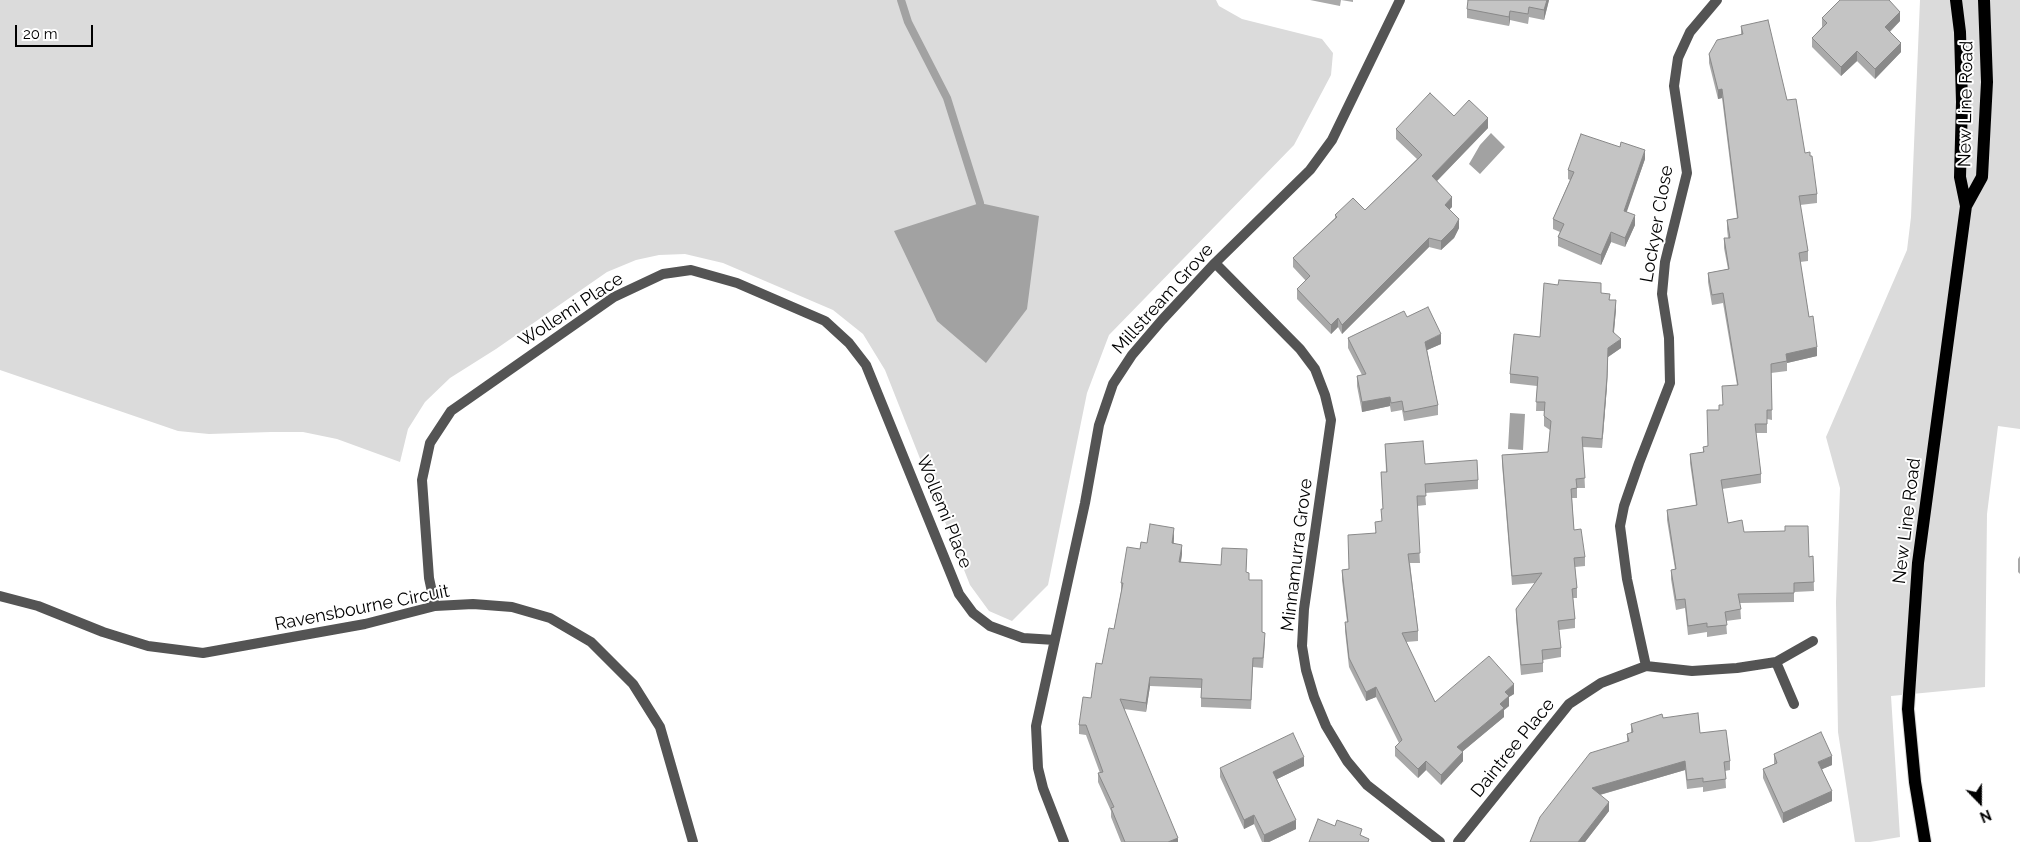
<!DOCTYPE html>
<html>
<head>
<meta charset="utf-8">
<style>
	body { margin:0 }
	#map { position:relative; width:2020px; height:842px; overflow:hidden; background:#fff; font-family:Raleway,sans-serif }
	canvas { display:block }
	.north { position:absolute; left:1955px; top:777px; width:50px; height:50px; -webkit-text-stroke:4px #fff; paint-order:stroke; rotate:158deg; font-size:14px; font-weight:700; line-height:20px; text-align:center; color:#000 }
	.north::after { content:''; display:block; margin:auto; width:18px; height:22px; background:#000; clip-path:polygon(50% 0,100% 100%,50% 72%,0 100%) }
	.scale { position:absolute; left:15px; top:25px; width:78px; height:22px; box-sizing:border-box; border:2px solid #000; border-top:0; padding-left:6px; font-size:15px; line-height:18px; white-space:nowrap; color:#000; -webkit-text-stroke:4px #fff; paint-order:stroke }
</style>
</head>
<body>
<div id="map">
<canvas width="2020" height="842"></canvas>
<div class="north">N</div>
<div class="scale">20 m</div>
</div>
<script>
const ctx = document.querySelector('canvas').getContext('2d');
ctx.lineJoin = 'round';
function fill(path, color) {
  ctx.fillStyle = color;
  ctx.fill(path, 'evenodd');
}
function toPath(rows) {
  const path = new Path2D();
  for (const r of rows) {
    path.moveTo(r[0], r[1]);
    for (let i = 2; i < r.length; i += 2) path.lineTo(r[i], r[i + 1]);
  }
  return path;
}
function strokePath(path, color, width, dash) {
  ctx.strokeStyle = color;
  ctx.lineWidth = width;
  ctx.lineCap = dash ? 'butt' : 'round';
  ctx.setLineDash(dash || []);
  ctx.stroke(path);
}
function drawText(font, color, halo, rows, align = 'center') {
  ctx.font = font + ' Raleway,sans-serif';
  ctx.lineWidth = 4;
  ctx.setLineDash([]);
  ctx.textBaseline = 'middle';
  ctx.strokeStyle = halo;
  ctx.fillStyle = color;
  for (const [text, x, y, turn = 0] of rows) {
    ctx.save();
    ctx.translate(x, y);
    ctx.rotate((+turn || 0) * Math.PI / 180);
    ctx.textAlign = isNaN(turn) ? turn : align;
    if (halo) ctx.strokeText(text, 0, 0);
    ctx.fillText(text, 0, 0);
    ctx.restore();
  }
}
fill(toPath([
	[0,0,1216,0,1219,6,1242,19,1322,39,1333,53,1331,75,1294,145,1109,335,1087,393,1048,585,1012,621,989,611,970,585,885,370,863,334,833,310,723,263,685,254,659,255,636,260,607,272,496,349,450,378,425,402,408,429,400,462,337,439,303,432,271,432,209,434,178,431,0,370],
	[1920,0,2020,0,2020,429,1998,426,1987,514,1985,687,1891,696,1900,837,1870,842,1855,842,1838,732,1836,602,1840,488,1826,437,1907,250,1911,217]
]), '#dbdbdb');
fill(toPath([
	[1491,133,1505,147,1480,174,1469,164,1480,145],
	[980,203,1039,216,1027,309,986,363,937,321,894,231],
	[1510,413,1525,414,1523,450,1508,449]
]), '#a2a2a2');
strokePath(toPath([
	[901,0,908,22,947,98,980,203]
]), '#a2a2a2', 8);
const primary = toPath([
	[1966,206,1982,177,1987,82,1984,0],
	[1925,842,1915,782,1908,709,1918,563,1966,206,1960,177,1962,102,1960,32,1956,0]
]);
strokePath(primary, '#dbdbdb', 14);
strokePath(toPath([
	[1215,263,1300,349,1315,369,1325,395,1331,420,1304,609,1302,646,1306,670,1314,697,1326,726,1347,761,1367,785,1440,842],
	[0,596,38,606,103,632,148,646,203,653,365,624,435,606,473,604,512,607,550,618,591,642,633,684,660,727,693,842],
	[435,606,429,578,422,480,430,443,451,411,614,297,663,274,691,270,737,283,825,321,849,343,866,365,959,594,973,613,990,626,1023,638,1055,640],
	[1776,662,1794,704],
	[1646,666,1627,579,1620,526,1624,506,1639,463,1670,383,1669,338,1662,294,1665,262,1687,173,1674,86,1678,58,1690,32,1717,0],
	[1064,842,1043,788,1038,768,1036,726,1085,503,1099,425,1113,384,1132,355,1162,320,1215,263,1310,170,1332,140,1400,0],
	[1458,842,1569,704,1601,683,1646,666,1692,671,1737,668,1776,662,1813,641]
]), '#545454', 10);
strokePath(primary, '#000', 12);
fill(toPath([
	[1310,0,1353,0,1353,2,1341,0,1340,6],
	[1549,0,1544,20,1529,17,1528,24,1510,20,1509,26,1467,18,1467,9],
	[1822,18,1900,21,1890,32,1901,52,1875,79,1857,61,1841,76,1812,47,1812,38,1822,27],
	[1741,26,1787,100,1805,153,1817,194,1817,203,1800,205,1808,251,1808,261,1800,262,1809,317,1817,356,1787,363,1787,371,1771,373,1772,420,1767,419,1767,433,1756,433,1761,474,1761,483,1722,489,1728,523,1744,532,1809,557,1813,556,1814,591,1794,592,1794,602,1740,603,1741,619,1726,621,1727,634,1707,637,1707,632,1688,635,1685,608,1676,610,1671,579,1671,570,1675,569,1667,520,1667,510,1696,505,1690,463,1690,454,1703,452,1703,447,1708,446,1719,410,1737,385,1723,303,1712,305,1708,282,1708,273,1728,269,1724,248,1724,238,1728,238,1727,229,1727,220,1737,218,1722,98,1718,99,1709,63,1709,54,1741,34],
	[1454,116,1488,128,1437,181,1452,207,1449,209,1459,228,1454,238,1441,250,1429,247,1342,334,1338,327,1331,334,1297,299,1297,289,1306,281,1293,267,1293,258,1335,218,1335,215,1365,210,1417,159,1396,139,1396,129],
	[1645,159,1626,212,1635,225,1625,247,1611,242,1601,265,1558,246,1558,237,1560,232,1553,229,1553,219,1570,180,1568,179,1568,170],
	[1601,293,1610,300,1616,309,1614,332,1621,348,1608,357,1607,386,1602,448,1583,447,1585,488,1577,488,1577,498,1572,498,1574,530,1585,557,1585,566,1575,567,1577,588,1577,598,1573,598,1575,619,1575,628,1559,630,1561,648,1561,657,1543,660,1543,672,1521,675,1516,619,1516,609,1535,583,1512,585,1502,464,1502,455,1548,452,1550,430,1544,426,1544,411,1536,411,1537,386,1510,383,1510,374,1540,337],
	[1407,317,1441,344,1427,350,1438,405,1438,415,1404,421,1402,410,1391,412,1390,406,1362,412,1357,386,1357,376,1362,375,1348,348,1348,338],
	[1385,444,1425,464,1478,480,1478,489,1425,493,1426,505,1417,506,1420,563,1410,563,1418,631,1418,641,1406,642,1435,702,1514,694,1509,697,1509,706,1504,710,1504,717,1462,752,1463,761,1441,785,1426,770,1418,778,1395,756,1395,747,1399,743,1376,697,1366,701,1349,667,1345,631,1345,622,1347,622,1342,580,1342,570,1349,569,1375,533,1382,521,1381,509,1383,509,1381,472,1386,472],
	[1174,538,1174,543,1182,554,1181,562,1221,565,1247,558,1246,572,1249,580,1265,643,1263,668,1253,667,1251,709,1201,707,1201,688,1150,686,1146,712,1124,709,1178,842,1121,842,1111,817,1111,811,1098,782,1098,773,1100,773,1086,735,1079,734,1079,725,1091,698,1114,629,1121,592,1121,583,1140,549,1147,543],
	[2020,556,2020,574,2018,572,2018,559],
	[1663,718,1700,733,1730,761,1730,770,1725,771,1726,788,1703,792,1703,787,1687,789,1685,770,1600,795,1609,811,1585,842,1530,842,1627,742,1627,734,1631,733,1631,724],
	[1774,754,1832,765,1822,769,1832,801,1783,823,1763,778,1763,769,1774,764],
	[1304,766,1277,779,1296,829,1269,842,1262,842,1254,824,1244,829,1220,777,1220,768]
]), '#a9a9a9');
fill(toPath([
	[1547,0,1549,0,1544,20,1544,10],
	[1510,11,1510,20,1509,26,1509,17],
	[1900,12,1900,21,1885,36,1885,27],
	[1901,43,1901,52,1875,79,1875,69],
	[1857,51,1857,61,1841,76,1841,67],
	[1722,89,1722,98,1718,99,1718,90],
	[1488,118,1488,128,1432,186,1432,176],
	[1645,150,1645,159,1624,220,1624,211],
	[1452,197,1452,207,1445,214,1445,205],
	[1635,215,1635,225,1625,247,1625,238],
	[1459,219,1459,228,1454,238,1441,250,1441,241],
	[1611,232,1611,242,1601,265,1601,255],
	[1429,238,1429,247,1342,334,1342,325],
	[1616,300,1616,309,1613,341,1613,332],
	[1338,318,1338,327,1331,334,1331,325],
	[1441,334,1441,344,1425,351,1425,342],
	[1621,339,1621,348,1608,357,1607,386,1602,448,1608,348],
	[1817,347,1817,356,1787,363,1786,354],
	[1390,397,1390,406,1362,412,1362,402],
	[1174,528,1174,538,1172,552,1172,543],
	[1182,545,1182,554,1179,571,1179,562],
	[1150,677,1150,686,1146,712,1146,703],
	[1514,684,1514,694,1509,697,1509,706,1504,710,1504,717,1457,756,1457,747,1500,704,1505,692],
	[1376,687,1376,697,1366,701,1366,692],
	[1463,752,1463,761,1441,785,1441,775],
	[1832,756,1832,765,1818,771,1818,762],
	[1304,757,1304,766,1273,781,1273,772],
	[1426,761,1426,770,1418,778,1418,769],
	[1685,761,1685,770,1592,797,1592,788],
	[1832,791,1832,801,1783,823,1783,813],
	[1609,802,1609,811,1585,842,1578,842],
	[1254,815,1254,824,1244,829,1244,820],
	[1296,820,1296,829,1269,842,1264,842,1264,835],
	[1178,838,1178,842,1168,842]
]), '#898989');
const building = toPath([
	[1468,0,1547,0,1544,10,1529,7,1528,14,1510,11,1509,17,1467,9,1468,0],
	[1840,0,1889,0,1900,12,1885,27,1901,43,1875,69,1857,51,1841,67,1812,38,1827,23,1822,18,1840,0],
	[1768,20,1787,100,1796,99,1805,153,1810,152,1810,156,1812,156,1817,194,1799,196,1808,251,1799,253,1809,317,1813,316,1817,347,1786,354,1787,361,1771,364,1772,410,1767,410,1767,424,1755,424,1761,474,1721,480,1728,523,1742,520,1744,532,1785,531,1785,526,1808,526,1809,557,1813,556,1814,582,1794,583,1794,593,1738,594,1741,609,1725,612,1727,625,1707,627,1707,623,1688,626,1685,599,1676,600,1671,570,1676,569,1667,510,1697,505,1690,454,1704,452,1703,447,1708,446,1707,410,1719,410,1719,405,1723,405,1722,386,1738,385,1723,293,1712,295,1708,273,1729,269,1724,238,1730,238,1727,220,1738,218,1722,89,1718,90,1709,54,1717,40,1743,34,1741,26,1768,20],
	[1430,93,1454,116,1469,100,1488,118,1432,176,1452,197,1445,205,1459,219,1454,228,1441,241,1429,238,1342,325,1338,318,1331,325,1297,289,1310,276,1293,258,1337,217,1335,215,1353,198,1365,210,1422,155,1396,129,1430,93],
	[1581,134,1620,147,1621,142,1645,150,1624,211,1635,215,1625,238,1611,232,1601,255,1558,237,1564,224,1553,219,1574,172,1568,170,1581,134],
	[1559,280,1601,283,1601,293,1610,294,1609,300,1616,300,1613,332,1621,339,1608,348,1607,377,1602,439,1582,437,1585,478,1576,479,1577,488,1571,489,1574,530,1581,529,1585,557,1574,558,1577,588,1572,589,1575,619,1558,621,1561,648,1542,650,1543,663,1521,665,1516,609,1542,573,1512,576,1502,455,1548,452,1551,421,1544,416,1545,402,1536,402,1538,377,1510,374,1514,334,1540,337,1544,283,1558,285,1559,280],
	[1428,307,1441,334,1425,342,1438,405,1404,412,1402,401,1391,403,1390,397,1362,402,1357,376,1366,374,1348,338,1404,311,1407,317,1428,307],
	[1423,441,1425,464,1477,460,1478,480,1425,484,1426,496,1417,496,1420,553,1408,554,1418,631,1402,633,1435,702,1489,656,1514,684,1505,692,1509,696,1500,704,1504,708,1457,747,1463,752,1441,775,1426,761,1418,769,1395,747,1402,740,1376,687,1366,692,1349,658,1345,622,1348,622,1342,570,1349,569,1348,535,1376,533,1375,522,1382,521,1381,509,1383,509,1381,472,1387,472,1385,444,1423,441],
	[1150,524,1174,528,1172,543,1182,545,1179,562,1221,565,1222,548,1247,549,1246,572,1249,573,1249,580,1262,580,1262,632,1265,633,1263,658,1253,658,1251,700,1201,698,1202,679,1150,677,1146,703,1120,699,1178,838,1168,842,1125,842,1111,808,1114,807,1098,773,1103,772,1086,725,1079,725,1083,697,1091,698,1096,663,1102,664,1109,628,1114,629,1123,583,1121,583,1127,547,1140,549,1141,542,1147,543,1150,524],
	[1698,713,1700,733,1726,730,1730,761,1724,762,1726,779,1703,782,1703,778,1687,780,1685,761,1592,788,1609,802,1578,842,1530,842,1540,817,1590,753,1629,741,1627,734,1633,732,1631,724,1662,714,1663,718,1698,713],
	[1821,732,1832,756,1818,762,1832,791,1783,813,1763,769,1777,763,1774,754,1821,732],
	[1293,733,1304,757,1273,772,1296,820,1264,835,1254,815,1244,820,1220,768,1293,733],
	[1318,819,1335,826,1337,820,1362,829,1360,835,1369,839,1368,842,1309,842,1318,819]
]);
fill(building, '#c4c4c4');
strokePath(building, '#898989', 1);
drawText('18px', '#000', '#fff', [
	["New Line Road",1966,104,-89],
	["Lockyer Close",1657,224,-80],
	["Millstream Grove",1163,299,-48],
	["Wollemi Place",571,310,-33],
	["Wollemi Place",944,512,68],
	["New Line Road",1907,521,-83],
	["Minnamurra Grove",1297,555,-83],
	["Ravensbourne Circuit",362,608,-11],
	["Daintree Place",1513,748,-51]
]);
</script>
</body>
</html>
